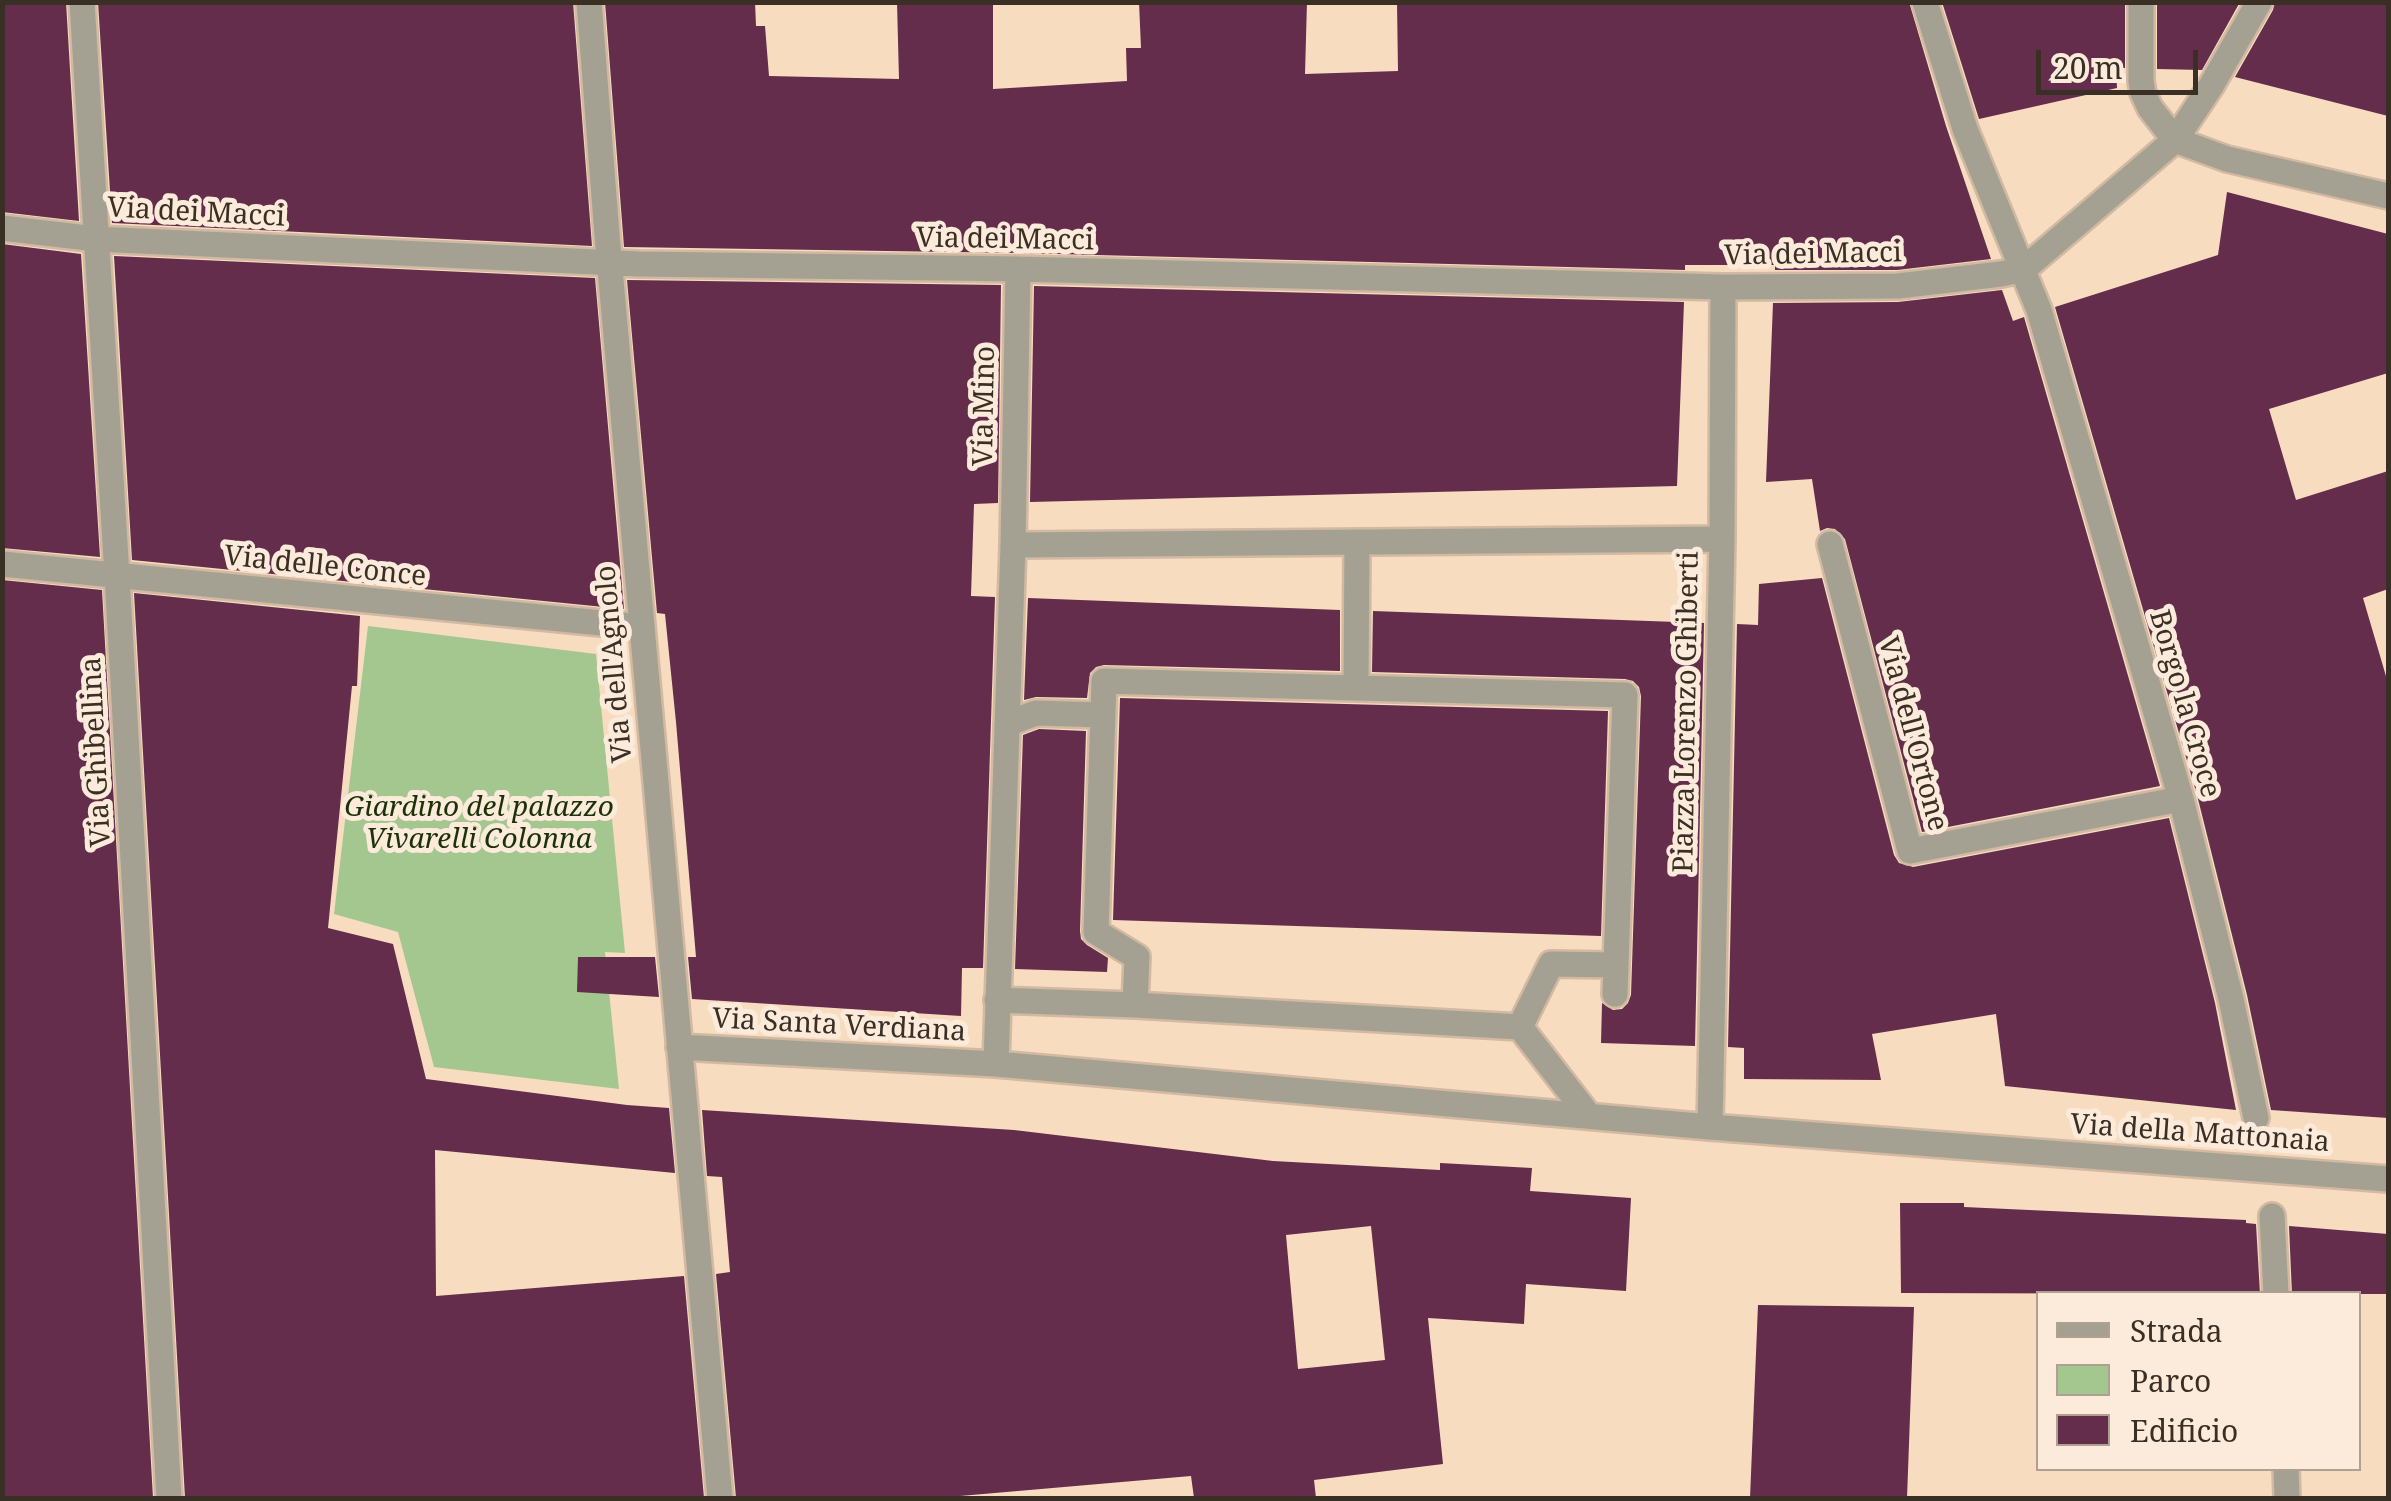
<!DOCTYPE html>
<html>
<head>
<meta charset="utf-8">
<style>
	body { margin:0 }
	#map { position:relative; width:2391px; height:1501px; overflow:hidden; background:#f8dcc0; font-family:"Noto Serif",serif }
	canvas { display:block }
	.frame { position:absolute; inset:0; border:5px solid #3a2f25; pointer-events:none }
	.legend { position:absolute; left:2036px; top:1291px; width:325px; height:180px; box-sizing:border-box; background:#fcebdb; border:2px solid #aea092; margin:0; padding:12px 18px; list-style:none; font-size:30px; color:#3a2f25 }
	.legend li { display:flex; align-items:center; gap:20px; height:50px }
	.legend b { width:50px; border:2px solid #aea092 }
	.scale { position:absolute; left:2036px; top:50px; width:162px; height:45px; box-sizing:border-box; border:5px solid #3a2f25; border-top:0; padding-left:12px; font-size:30px; line-height:35px; white-space:nowrap; color:#3a2f25; -webkit-text-stroke:8px #fcebdb; paint-order:stroke }
</style>
</head>
<body>
<div id="map">
<canvas width="2391" height="1501"></canvas>
<div class="frame"></div>
<ul class="legend">
<li><b style="height:12px;background:#a5a192"></b>Strada</li>
<li><b style="height:28px;background:#a4c78f"></b>Parco</li>
<li><b style="height:28px;background:#632d4b"></b>Edificio</li>
</ul>
<div class="scale">20 m</div>
</div>
<script>
const ctx = document.querySelector('canvas').getContext('2d');
ctx.lineJoin = 'round';
function fill(path, color) {
  ctx.fillStyle = color;
  ctx.fill(path, 'evenodd');
}
function toPath(rows) {
  const path = new Path2D();
  for (const r of rows) {
    path.moveTo(r[0], r[1]);
    for (let i = 2; i < r.length; i += 2) path.lineTo(r[i], r[i + 1]);
  }
  return path;
}
function strokePath(path, color, width, dash) {
  ctx.strokeStyle = color;
  ctx.lineWidth = width;
  ctx.lineCap = dash ? 'butt' : 'round';
  ctx.setLineDash(dash || []);
  ctx.stroke(path);
}
function drawText(font, color, halo, rows, align = 'center') {
  ctx.font = font + ' "Noto Serif",serif';
  ctx.lineWidth = 10;
  ctx.setLineDash([]);
  ctx.textBaseline = 'middle';
  ctx.strokeStyle = halo;
  ctx.fillStyle = color;
  for (const [text, x, y, turn = 0] of rows) {
    ctx.save();
    ctx.translate(x, y);
    ctx.rotate((+turn || 0) * Math.PI / 180);
    ctx.textAlign = isNaN(turn) ? turn : align;
    if (halo) ctx.strokeText(text, 0, 0);
    ctx.fillText(text, 0, 0);
    ctx.restore();
  }
}
fill(toPath([
	[368,626,596,654,625,953,605,952,619,1089,434,1067,398,932,334,914]
]), '#a4c78f');
fill(toPath([
	[2,2,66,2,79,221,2,212],
	[98,2,573,2,592,246,112,223],
	[605,2,755,2,756,26,765,26,769,76,899,79,897,2,993,2,993,89,1127,81,1126,48,1141,48,1139,2,1307,2,1305,74,1398,71,1397,2,1909,2,1946,126,1991,259,1897,270,1775,270,1775,265,1685,265,1685,270,1018,253,624,247],
	[1942,2,2125,2,2125,68,2116,68,2117,88,1979,119],
	[2157,2,2240,2,2202,70,2157,69],
	[2275,2,2388,2,2388,116,2235,77,2273,10],
	[2227,192,2388,234,2388,373,2269,409,2296,500,2388,471,2388,589,2363,598,2388,683,2388,1118,2271,1110,2247,995,2197,795,2055,307,2218,255],
	[2,244,81,254,100,557,2,548],
	[114,256,595,278,624,609,132,560],
	[627,280,1001,285,998,503,974,504,971,596,995,597,983,968,962,968,961,1016,692,999,688,957,696,957,676,722,665,614,657,613],
	[1034,286,1684,302,1677,486,1030,502],
	[2002,290,2013,321,2024,317,2160,786,1922,832,1845,539,1835,529,1827,528,1820,531,1812,479,1766,482,1773,303,1898,302],
	[1822,578,1894,855,1899,863,1913,867,2169,818,2215,1003,2236,1110,2005,1086,1996,1014,1872,1034,1881,1080,1744,1079,1744,1048,1728,1047,1737,624,1758,625,1759,584],
	[2,580,102,590,153,1498,2,1498],
	[134,593,360,616,357,686,352,686,328,928,393,944,426,1079,627,1105,669,1108,675,1173,435,1150,436,1296,684,1276,704,1498,185,1498],
	[1028,598,1340,610,1340,671,1104,665,1096,667,1090,673,1087,698,1036,697,1024,700],
	[1373,611,1704,623,1695,1046,1601,1043,1602,1003,1613,1010,1622,1009,1628,1003,1631,995,1641,696,1639,687,1633,681,1625,679,1372,672],
	[1120,698,1608,711,1601,936,1113,920],
	[1039,729,1086,731,1080,931,1081,939,1087,945,1108,958,1107,972,1015,969,1023,735],
	[578,957,655,957,659,997,577,992],
	[702,1110,1014,1130,1273,1161,1440,1170,1440,1163,1532,1168,1530,1191,1631,1198,1626,1291,1526,1284,1524,1324,1428,1318,1443,1464,1314,1480,1316,1498,1194,1498,1191,1476,937,1498,736,1498,716,1274,730,1272,722,1177,707,1176],
	[1371,1226,1385,1360,1298,1369,1286,1235],
	[1900,1203,1964,1203,1964,1207,2246,1220,2246,1223,2256,1224,2260,1294,1901,1293],
	[2289,1226,2388,1234,2388,1294,2292,1294],
	[1758,1305,1914,1307,1907,1498,1750,1498]
]), '#632d4b');
const minor = toPath([
	[82,2,117,576,169,1498],
	[589,2,607,235,720,1498],
	[1925,2,1965,129,2039,310,2181,799,2231,999,2256,1118],
	[2259,2,2211,86,2175,140,2227,159,2388,196],
	[2,228,96,239,639,264,1018,269,1723,287,1898,286,2001,274,2024,269,2175,140,2150,108,2143,93,2141,81,2141,2],
	[1722,539,1723,287],
	[1830,544,1910,851,2181,799],
	[1013,545,1722,539,1710,1127],
	[2,564,642,627],
	[1356,688,1625,695,1616,965,1551,964,1520,1027],
	[1007,724,1036,713,1102,715],
	[1615,994,1616,965],
	[997,1000,1135,1005,1520,1027,1589,1116],
	[1135,1005,1137,957,1096,932,1104,681,1356,688,1357,542],
	[679,1047,996,1064,1710,1127,2388,1179],
	[996,1064,1013,545,1018,269],
	[2272,1216,2276,1294],
	[2286,1468,2287,1498]
]);
strokePath(minor, '#d2b9a1', 30);
strokePath(minor, '#a5a192', 25);
drawText('28px', '#3a2f25', '#fcebdb', [
	["Via dei Macci",196,213,3],
	["Via dei Macci",1005,240,1],
	["Via dei Macci",1813,255,-1],
	["Via Mino",985,406,-89],
	["Via delle Conce",325,567,6],
	["Via dell'Agnolo",615,664,-95],
	["Borgo la Croce",2184,704,74],
	["Piazza Lorenzo Ghiberti",1687,712,-89],
	["Via dell'Ortone",1912,734,75],
	["Via Ghibellina",97,752,-93],
	["Via Santa Verdiana",839,1026,3],
	["Via della Mattonaia",2200,1134,4]
]);
drawText('italic 28px', '#1b3209', '#fcebdb', [
	["Giardino del palazzo",479,808],
	["Vivarelli Colonna",479,840]
]);
</script>
</body>
</html>
